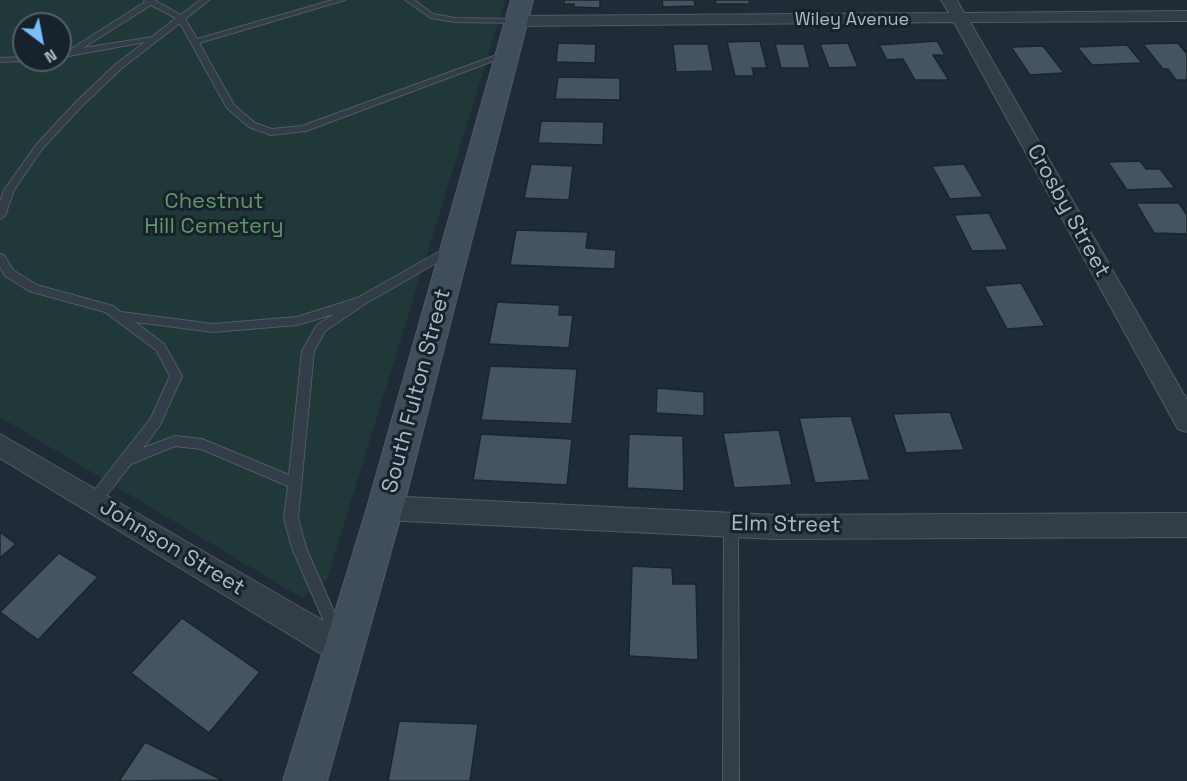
<!DOCTYPE html>
<html>
<head>
<meta charset="utf-8">
<style>
	body { margin:0 }
	#map { position:relative; width:1187px; height:781px; overflow:hidden; background:#1f2c37; font-family:"Space Grotesk",sans-serif }
	canvas { display:block }
	.north { position:absolute; left:12px; top:12px; width:60px; height:60px; box-sizing:border-box; background:#18222c; border:2px solid #535e69; border-radius:50%; rotate:148deg; font-size:16px; font-weight:700; line-height:24px; text-align:center; color:#acb8c4 }
	.north::after { content:''; display:block; margin:auto; width:21px; height:27px; background:#7bbcfb; clip-path:polygon(50% 0,100% 100%,50% 72%,0 100%) }
</style>
</head>
<body>
<div id="map">
<canvas width="1187" height="781"></canvas>
<div class="north">N</div>
</div>
<script>
const ctx = document.querySelector('canvas').getContext('2d');
ctx.lineJoin = 'round';
function fill(path, color) {
  ctx.fillStyle = color;
  ctx.fill(path, 'evenodd');
}
function toPath(rows) {
  const path = new Path2D();
  for (const r of rows) {
    path.moveTo(r[0], r[1]);
    for (let i = 2; i < r.length; i += 2) path.lineTo(r[i], r[i + 1]);
  }
  return path;
}
function strokePath(path, color, width, dash) {
  ctx.strokeStyle = color;
  ctx.lineWidth = width;
  ctx.lineCap = dash ? 'butt' : 'round';
  ctx.setLineDash(dash || []);
  ctx.stroke(path);
}
function drawText(font, color, halo, rows, align = 'center') {
  ctx.font = font + ' "Space Grotesk",sans-serif';
  ctx.lineWidth = 6;
  ctx.setLineDash([]);
  ctx.textBaseline = 'middle';
  ctx.strokeStyle = halo;
  ctx.fillStyle = color;
  for (const [text, x, y, turn = 0] of rows) {
    ctx.save();
    ctx.translate(x, y);
    ctx.rotate((+turn || 0) * Math.PI / 180);
    ctx.textAlign = isNaN(turn) ? turn : align;
    if (halo) ctx.strokeText(text, 0, 0);
    ctx.fillText(text, 0, 0);
    ctx.restore();
  }
}
fill(toPath([
	[0,0,505,0,327,579,302,598,0,417],
	[24,24,60,24,60,60,24,60]
]), '#213838');
const building = toPath([
	[564,0,600,0,600,8,574,7,574,4,564,4,564,0],
	[662,0,694,0,695,6,663,7,662,0],
	[715,0,749,0,750,4,716,4,715,0],
	[760,41,767,68,752,68,754,76,735,76,727,42,760,41],
	[937,41,945,55,933,55,949,80,915,80,903,59,887,60,879,45,937,41],
	[558,43,596,44,595,63,556,62,558,43],
	[848,43,858,67,829,68,820,44,848,43],
	[1178,43,1187,54,1187,80,1176,80,1168,69,1163,69,1143,44,1178,43],
	[673,44,708,44,713,71,676,72,673,44],
	[775,44,804,44,810,68,781,68,775,44],
	[1127,45,1142,63,1092,65,1077,47,1127,45],
	[1043,46,1064,73,1030,75,1011,47,1043,46],
	[558,77,620,78,620,100,555,99,558,77],
	[541,121,604,122,603,145,538,143,541,121],
	[1140,161,1146,169,1160,169,1175,188,1127,190,1108,162,1140,161],
	[531,164,573,166,569,200,524,198,531,164],
	[964,164,983,197,950,199,932,166,964,164],
	[1136,203,1179,203,1187,215,1187,234,1154,233,1136,203],
	[989,213,1008,250,972,251,954,215,989,213],
	[516,230,588,232,586,248,616,250,615,269,510,265,516,230],
	[1021,283,1045,326,1007,329,984,286,1021,283],
	[497,302,560,305,559,315,573,315,569,348,489,344,497,302],
	[490,366,577,369,572,424,481,420,490,366],
	[657,388,704,392,704,416,656,413,657,388],
	[950,412,964,450,906,453,893,414,950,412],
	[851,416,870,480,815,483,799,418,851,416],
	[779,430,792,485,734,488,723,433,779,430],
	[481,434,572,439,567,485,473,480,481,434],
	[629,434,683,436,684,491,627,488,629,434],
	[0,532,16,544,0,558,0,532],
	[59,553,98,577,38,640,0,612,59,553],
	[632,566,672,568,673,584,696,584,698,660,629,656,632,566],
	[182,618,260,672,209,733,131,673,182,618],
	[399,721,478,724,470,781,388,781,399,721],
	[145,742,222,780,119,781,145,742]
]);
fill(building, '#455461');
strokePath(building, '#1a242e', 1.5);
const lane = toPath([
	[144,0,154,0,181,15,200,0,209,0,185,19,197,39,333,0,345,0,199,43,234,105,255,123,272,129,302,126,505,52,512,54,306,131,271,135,249,127,227,108,180,23,122,68,83,105,42,149,14,190,5,216,0,219,0,202,4,190,36,145,77,101,116,64,145,42,69,56,60,57,60,53,68,51,145,2,144,0],
	[151,5,176,18,152,37,83,48,151,5],
	[405,0,414,0,433,14,455,18,516,19,520,21,516,23,455,22,431,18,405,0],
	[24,57,24,60,27,61,0,62,0,58,24,57],
	[451,245,456,249,455,252,365,304,325,331,314,351,298,518,306,548,345,637,343,642,338,644,333,642,292,548,284,518,288,486,201,449,175,446,131,464,99,505,94,507,89,505,87,501,89,497,151,418,170,376,156,350,105,312,29,291,5,276,0,267,0,254,4,255,13,270,37,285,113,306,121,312,213,324,297,317,357,298,451,245],
	[334,314,317,325,302,351,289,475,202,439,175,436,143,448,160,425,182,376,164,344,135,322,213,332,297,325,334,314],
	[731,518,736,520,738,524,739,781,723,781,724,524,726,520,731,518]
]);
const street = toPath([
	[941,0,957,0,964,13,1187,11,1187,21,970,22,1187,400,1187,432,1178,429,954,22,516,26,508,21,516,16,949,13,941,0],
	[0,434,355,639,359,650,355,661,344,665,333,661,0,458,0,434],
	[385,496,776,515,1187,513,1187,537,776,539,385,520,376,516,372,508,376,500,385,496]
]);
const secondary = toPath([
	[511,0,533,0,403,508,327,781,283,781,367,508,511,0]
]);
strokePath(lane, '#505b65', 2);
strokePath(street, '#505b65', 2);
strokePath(secondary, '#505b65', 2);
fill(lane, '#323d47');
fill(street, '#323d47');
fill(secondary, '#404d5a');
drawText('18px', '#acb8c4', '#18222c', [
	["Wiley Avenue",852,20]
]);
drawText('22px', '#639569', '#18222c', [
	["Chestnut",214,202],
	["Hill Cemetery",214,227]
]);
drawText('22px', '#acb8c4', '#18222c', [
	["Crosby Street",1068,211,61],
	["South Fulton Street",417,391,-75],
	["Elm Street",786,525,1],
	["Johnson Street",172,548,31]
]);
</script>
</body>
</html>
